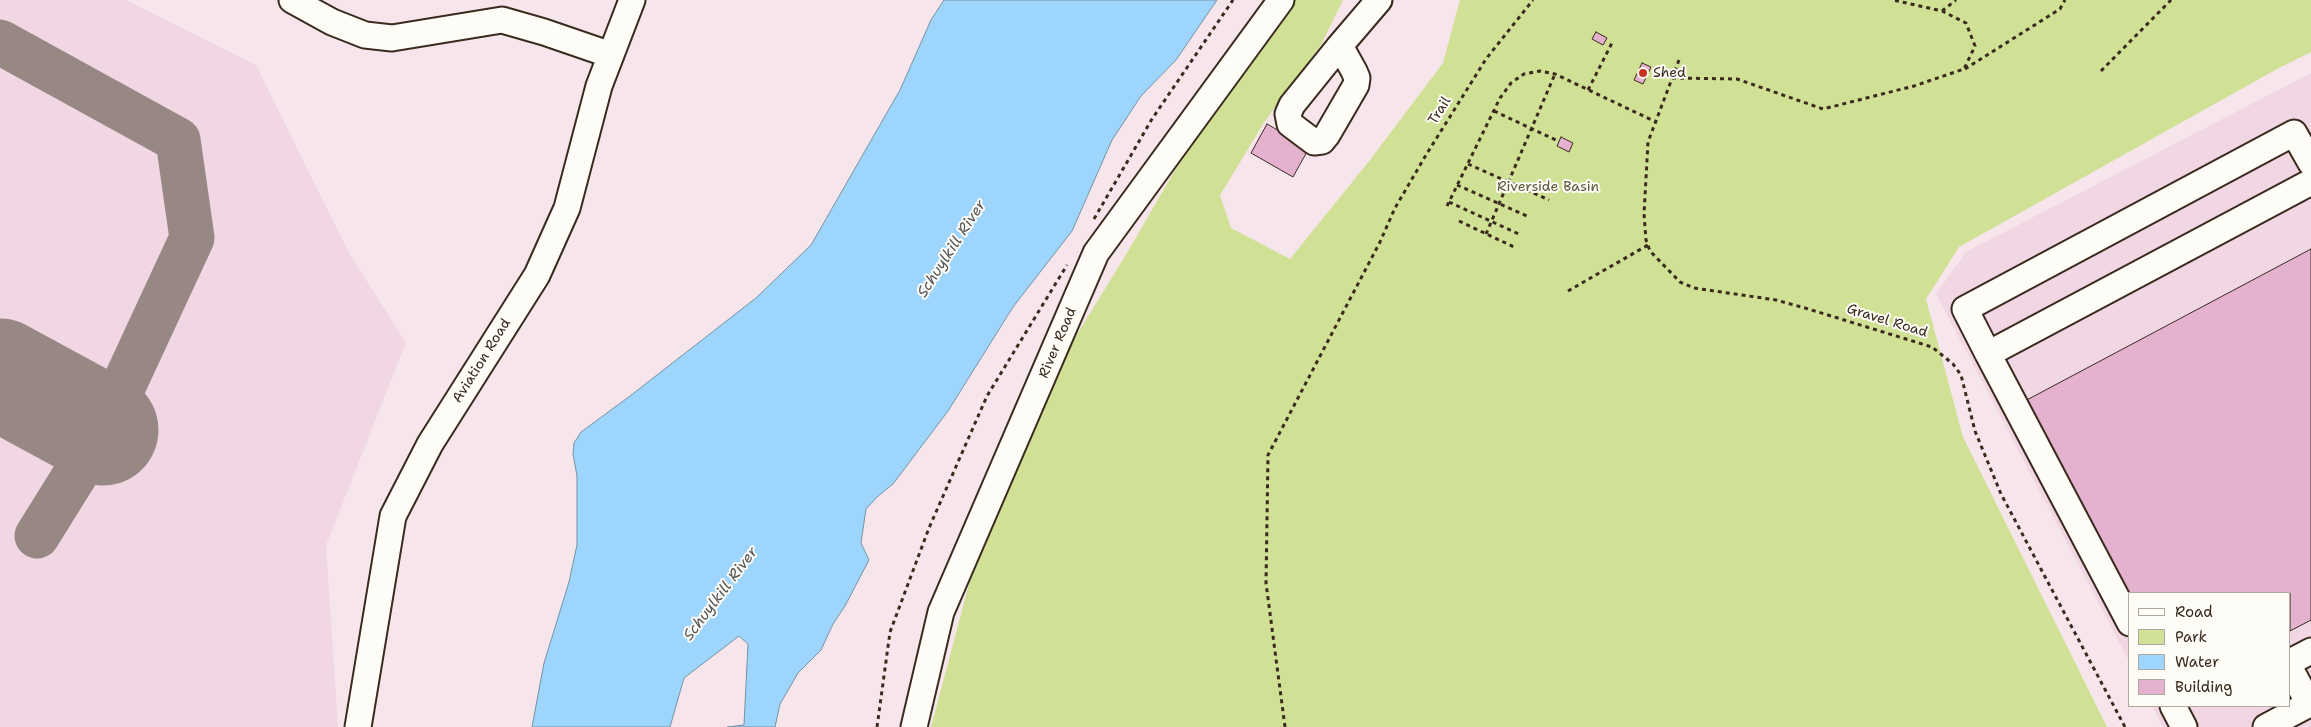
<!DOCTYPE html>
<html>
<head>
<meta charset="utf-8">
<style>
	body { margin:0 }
	#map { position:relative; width:2311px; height:727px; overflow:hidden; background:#f6e6eb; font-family:"Shantell Sans",sans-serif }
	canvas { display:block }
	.legend { position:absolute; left:2128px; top:592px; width:162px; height:115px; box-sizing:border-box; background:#fdfcf7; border:1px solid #afa8a0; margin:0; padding:6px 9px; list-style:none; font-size:15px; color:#3b2a1e }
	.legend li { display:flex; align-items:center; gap:10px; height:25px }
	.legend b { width:25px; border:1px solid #afa8a0 }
</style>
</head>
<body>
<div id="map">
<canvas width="2311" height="727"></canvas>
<ul class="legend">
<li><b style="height:6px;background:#fdfcf7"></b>Road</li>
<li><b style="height:14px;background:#d0e094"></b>Park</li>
<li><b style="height:14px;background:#9ed5fd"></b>Water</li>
<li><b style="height:14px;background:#e4b2cf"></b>Building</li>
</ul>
</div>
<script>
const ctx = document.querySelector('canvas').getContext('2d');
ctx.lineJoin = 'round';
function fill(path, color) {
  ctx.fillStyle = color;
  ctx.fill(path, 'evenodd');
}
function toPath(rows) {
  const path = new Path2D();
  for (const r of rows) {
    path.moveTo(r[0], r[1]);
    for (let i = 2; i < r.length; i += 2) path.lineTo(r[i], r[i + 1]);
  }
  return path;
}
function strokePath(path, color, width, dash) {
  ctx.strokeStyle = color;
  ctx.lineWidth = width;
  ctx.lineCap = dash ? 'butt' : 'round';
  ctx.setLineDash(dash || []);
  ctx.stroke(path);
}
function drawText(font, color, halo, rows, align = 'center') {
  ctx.font = font + ' "Shantell Sans",sans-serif';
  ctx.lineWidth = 4;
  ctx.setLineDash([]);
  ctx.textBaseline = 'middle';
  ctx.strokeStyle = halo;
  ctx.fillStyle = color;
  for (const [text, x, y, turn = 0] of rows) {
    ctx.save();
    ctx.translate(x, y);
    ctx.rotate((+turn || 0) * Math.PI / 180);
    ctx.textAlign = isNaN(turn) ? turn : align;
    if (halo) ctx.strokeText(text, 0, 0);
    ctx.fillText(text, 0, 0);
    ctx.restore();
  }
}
fill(toPath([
	[0,0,126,0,256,65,349,253,406,343,326,545,338,727,0,727],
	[2311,73,2311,727,2163,727,2152,706,2290,706,2290,593,2130,593,2130,663,1936,294,1966,252]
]), '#f1d6e3');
fill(toPath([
	[1292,0,1343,0,1321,45,1265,121,1220,195,1231,228,1290,259,1370,160,1443,63,1460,0,2311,0,2311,52,2277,69,1959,247,1926,299,1963,437,2107,727,931,727,990,505,1050,378,1127,253,1202,123]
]), '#d0e094');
const water = toPath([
	[944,0,1217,0,1176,60,1141,96,1112,140,1072,231,1013,307,948,411,893,484,877,497,866,509,861,543,869,560,845,606,833,624,821,650,798,673,780,704,775,727,727,727,744,725,748,644,739,636,684,678,670,727,532,727,544,663,569,582,577,545,577,476,573,454,574,443,581,432,630,396,756,298,811,245,900,90,931,20,944,0]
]);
fill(water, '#9ed5fd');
strokePath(water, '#7691a4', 1);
strokePath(toPath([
	[0,42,178,140,192,238,103,430,37,536]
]), '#988884', 45);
strokePath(toPath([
	[0,374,103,430]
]), '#988884', 111);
const building = toPath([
	[1596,32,1607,38,1603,45,1592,39,1596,32],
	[1642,63,1651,67,1643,84,1634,80,1642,63],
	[1267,124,1309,148,1293,177,1251,153,1267,124],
	[1561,137,1573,143,1569,152,1557,146,1561,137],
	[2311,249,2311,620,2290,631,2290,593,2130,593,2130,602,2023,402,2311,249]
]);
fill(building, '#e4b2cf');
strokePath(building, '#3b2a1e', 1);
const minor = toPath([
	[292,0,332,22,365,35,392,38,502,20,544,32,611,55],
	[1338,48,1344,53,1354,71,1357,78,1356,85,1327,135,1322,141,1314,142,1290,124,1288,114,1292,105,1338,48,1379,0],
	[1988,354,1965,309,2294,133,2311,163],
	[2130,623,1988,354,2311,182],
	[2290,662,2311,651],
	[2290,668,2309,704],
	[2173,706,2184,727],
	[358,727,393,516,430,444,537,275,567,208,599,86,632,0],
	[914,727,941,612,1096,253,1281,0],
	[2266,727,2311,703]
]);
strokePath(minor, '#3b2a1e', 29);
strokePath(toPath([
	[1942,11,1956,0],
	[1679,60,1648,142,1644,214,1646,240,1650,251,1680,282,1694,288,1776,300,1805,308,1932,347,1953,364,1961,375,1975,431,2001,494,2125,727],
	[1965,69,2060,9,2065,0],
	[2101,71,2171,0],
	[1672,78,1737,79,1823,109,1914,86,1964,69,1975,46,1966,23,1942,11,1893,0],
	[1588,90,1613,41],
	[1494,111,1558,141],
	[1468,164,1549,200],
	[1457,185,1527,216],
	[1449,202,1521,235],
	[1447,206,1500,98,1511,83,1524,74,1540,71,1555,74,1656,122],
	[1094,219,1152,119,1233,0],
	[1459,221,1514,247],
	[1486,234,1555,74],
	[1568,291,1648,245],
	[877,727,890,632,929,528,987,396,1067,265],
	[1285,727,1266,583,1268,455,1380,242,1395,208,1426,155,1486,59,1533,0]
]), '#3b2a1e', 3, [4, 4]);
strokePath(minor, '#fdfcf7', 25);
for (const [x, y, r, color] of [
	[1643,73,5,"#c8321e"]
]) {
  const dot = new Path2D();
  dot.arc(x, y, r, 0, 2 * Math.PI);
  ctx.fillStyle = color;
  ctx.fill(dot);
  strokePath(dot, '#fdfcf7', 2);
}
drawText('14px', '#3b2a1e', '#fdfcf7', [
	["Shed",1653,73]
], 'left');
drawText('14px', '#3b2a1e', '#fdfcf7', [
	["Trail",1440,111,-58],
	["Gravel Road",1887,321,17],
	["River Road",1058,343,-67],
	["Aviation Road",482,361,-58]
]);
drawText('14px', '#60583c', '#fdfcf7', [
	["Riverside Basin",1548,187]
]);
drawText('italic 15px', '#545556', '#fdfcf7', [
	["Schuylkill River",952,249,-57],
	["Schuylkill River",721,594,-53]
]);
</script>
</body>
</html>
